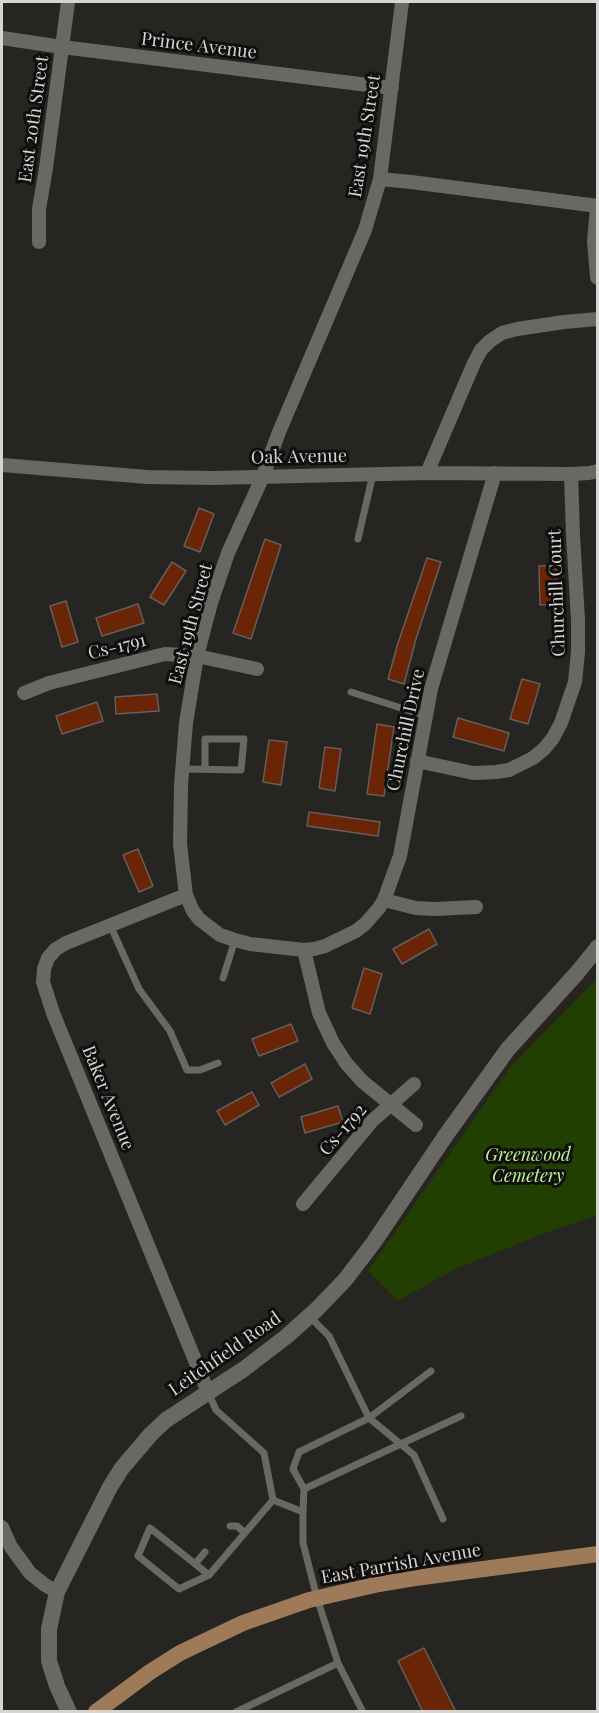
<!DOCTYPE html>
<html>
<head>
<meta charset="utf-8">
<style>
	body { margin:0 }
	#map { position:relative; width:599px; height:1713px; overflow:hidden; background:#272522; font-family:"Playfair Display",serif }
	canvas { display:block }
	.frame { position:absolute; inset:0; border:3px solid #d6d5d3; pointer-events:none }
</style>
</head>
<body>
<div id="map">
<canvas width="599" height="1713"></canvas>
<div class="frame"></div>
</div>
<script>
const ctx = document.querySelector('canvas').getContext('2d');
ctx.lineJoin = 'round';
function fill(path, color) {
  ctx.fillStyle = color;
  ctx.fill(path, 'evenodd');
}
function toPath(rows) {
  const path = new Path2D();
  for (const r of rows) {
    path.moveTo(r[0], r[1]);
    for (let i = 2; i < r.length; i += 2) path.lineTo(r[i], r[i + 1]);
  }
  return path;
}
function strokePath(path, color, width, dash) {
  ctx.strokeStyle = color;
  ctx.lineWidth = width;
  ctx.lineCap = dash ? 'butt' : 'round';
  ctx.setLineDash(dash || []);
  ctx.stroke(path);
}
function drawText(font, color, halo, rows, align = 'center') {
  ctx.font = font + ' "Playfair Display",serif';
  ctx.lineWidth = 6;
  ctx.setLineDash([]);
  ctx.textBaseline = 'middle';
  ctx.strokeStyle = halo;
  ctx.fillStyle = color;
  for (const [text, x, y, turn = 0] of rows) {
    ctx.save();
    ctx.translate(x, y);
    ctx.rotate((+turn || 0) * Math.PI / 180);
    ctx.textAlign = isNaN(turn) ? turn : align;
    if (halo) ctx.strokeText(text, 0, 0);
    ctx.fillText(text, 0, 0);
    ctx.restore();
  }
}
fill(toPath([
	[597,979,597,1215,535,1237,455,1269,398,1301,368,1271,511,1066]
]), '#213f00');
const building = toPath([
	[199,508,214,514,200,552,184,546,199,508],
	[265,539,281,545,251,639,233,633,265,539],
	[427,558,441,562,416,639,404,684,388,679,398,643,427,558],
	[172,562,186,571,164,605,150,597,172,562],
	[556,565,557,604,540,605,539,566,556,565],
	[66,601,78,642,62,647,50,606,66,601],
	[138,604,144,623,102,636,96,618,138,604],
	[522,679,540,684,528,724,510,719,522,679],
	[157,694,159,711,116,714,115,697,157,694],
	[97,702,103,721,62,734,56,716,97,702],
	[458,718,509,733,504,751,453,737,458,718],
	[377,724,394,727,384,796,367,794,377,724],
	[269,740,287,742,281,785,263,782,269,740],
	[325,747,341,749,335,791,319,788,325,747],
	[309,812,380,822,378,836,307,826,309,812],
	[138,849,153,886,139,892,123,855,138,849],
	[429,929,437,944,402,964,393,949,429,929],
	[364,968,382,974,370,1014,352,1008,364,968],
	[291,1024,298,1041,259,1056,252,1039,291,1024],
	[305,1064,312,1079,279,1097,271,1083,305,1064],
	[252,1092,259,1105,225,1125,217,1111,252,1092],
	[338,1106,343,1122,305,1133,301,1117,338,1106],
	[424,1648,456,1712,423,1712,398,1661,424,1648]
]);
fill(building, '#692505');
strokePath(building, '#645f5d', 1.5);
strokePath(toPath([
	[358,539,373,474],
	[351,692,426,716],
	[182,769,241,770,244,739,205,739,205,769],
	[110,925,139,989,170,1031,187,1070,200,1070,218,1063],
	[223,978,235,940],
	[431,1371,369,1418,414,1455,443,1519],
	[208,1392,216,1410,264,1453,273,1500,303,1512,303,1543,317,1598,338,1663,363,1712],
	[304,1489,461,1416],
	[303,1512,304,1489,293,1469,299,1452,369,1418,329,1336,309,1316],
	[230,1526,237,1526,245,1533],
	[195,1564,205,1552],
	[209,1575,150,1528,138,1556,179,1589,209,1575,273,1500],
	[236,1712,338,1663]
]), '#696863', 7);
strokePath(toPath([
	[402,2,380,179,365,230,279,432,263,476,228,553,211,603,197,656,186,723,181,785,180,844,186,895,193,911,199,919,220,935,235,940,250,944,304,950,314,949,325,946,356,931,365,924,379,908,384,900,400,856,431,689,495,473],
	[2,38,62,47,392,88],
	[380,179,411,182,598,206],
	[39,242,39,209,46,168,68,2],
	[2,465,147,477,213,478,427,473,571,474,589,473,598,471],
	[427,473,474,363,481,350,490,341,502,333,517,329,564,322,598,319],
	[24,693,49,683,165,654,197,656,257,669],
	[417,761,473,773,496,772,509,770,533,758,544,749,553,738,561,723,575,682,578,652,578,620,573,535,571,474],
	[186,895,66,943,56,949,48,958,44,969,43,982,53,1013,208,1392],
	[384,900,416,908,434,909,476,907],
	[304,950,319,1013,333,1043,346,1063,362,1081,416,1125],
	[303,1204,372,1121,414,1084],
	[2,1527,11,1547,30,1573,45,1585,57,1592]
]), '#696863', 14);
strokePath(toPath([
	[598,208,595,241,598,277],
	[69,1712,57,1686,49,1661,49,1629,57,1592,110,1487,122,1468,151,1434,166,1420,244,1369,287,1336,316,1310,345,1280,374,1242,446,1135,508,1049,577,973,598,947]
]), '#696863', 16);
strokePath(toPath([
	[96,1712,150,1672,180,1653,243,1623,309,1600,379,1584,415,1578,598,1554]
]), '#9f7a58', 16);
drawText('18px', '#d6d5d3', '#0f0e0d', [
	["Prince Avenue",199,46,7],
	["East 20th Street",34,119,-82],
	["East 19th Street",365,136,-81],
	["Oak Avenue",299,457,-1],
	["Churchill Court",557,593,-92],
	["East 19th Street",191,624,-75],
	["Cs-1791",117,647,-14],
	["Churchill Drive",406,730,-78],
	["Baker Avenue",108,1098,68],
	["Cs-1792",343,1130,-49],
	["Leitchfield Road",225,1354,-35],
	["East Parrish Avenue",401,1564,-10]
]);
drawText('italic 18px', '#bdf394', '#0f0e0d', [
	["Greenwood",528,1155],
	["Cemetery",528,1176]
]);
</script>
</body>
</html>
